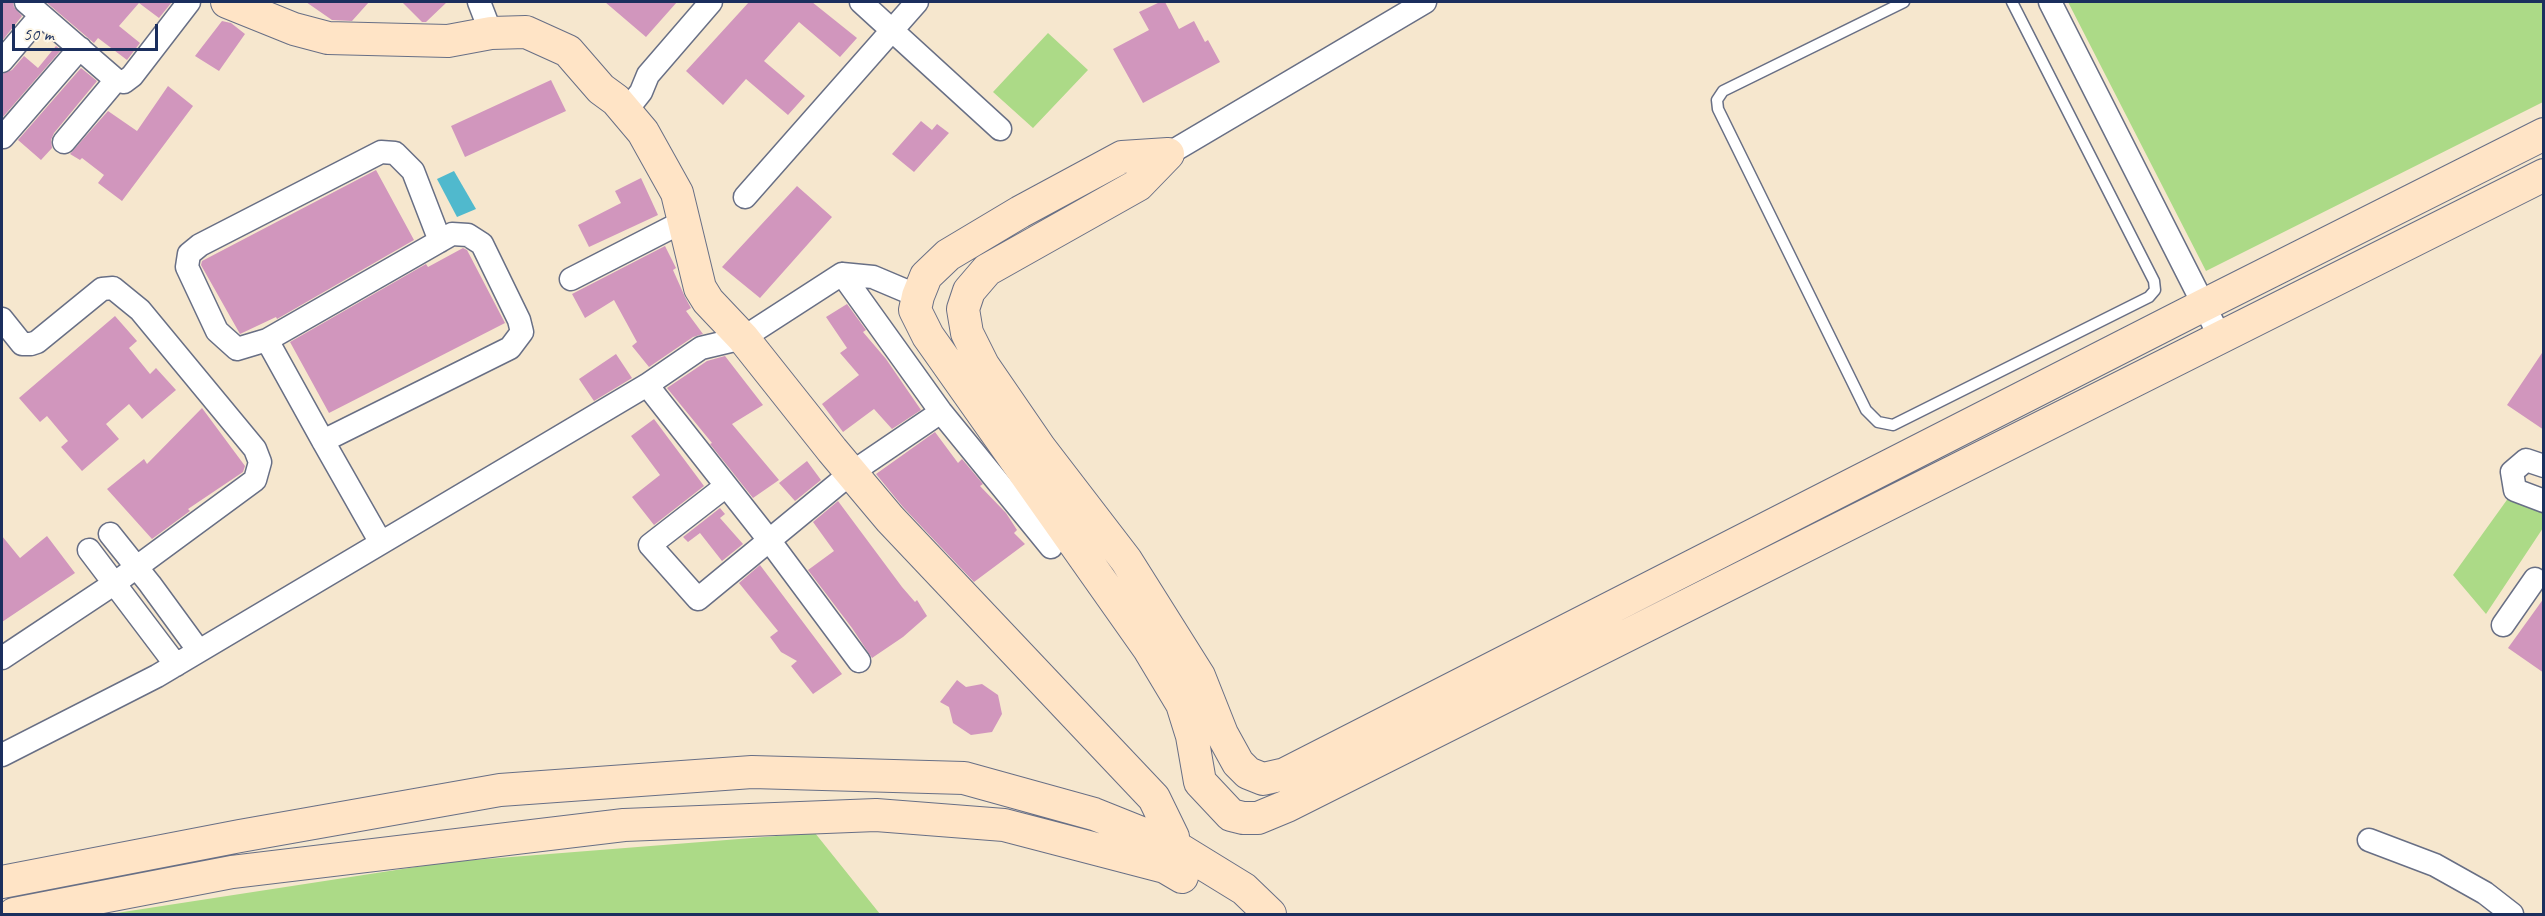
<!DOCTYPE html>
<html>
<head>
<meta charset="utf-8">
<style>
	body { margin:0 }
	#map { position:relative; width:2545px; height:916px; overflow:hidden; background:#f6e7ce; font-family:Caveat,sans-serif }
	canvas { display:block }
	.frame { position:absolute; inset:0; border:3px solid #1b2f5e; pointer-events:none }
	.scale { position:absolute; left:12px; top:24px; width:146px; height:27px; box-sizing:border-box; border:3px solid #1b2f5e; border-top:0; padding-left:8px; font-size:18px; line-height:21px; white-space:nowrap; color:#1b2f5e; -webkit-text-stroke:4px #fcf5e5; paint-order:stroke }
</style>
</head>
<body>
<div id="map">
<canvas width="2545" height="916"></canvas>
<div class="frame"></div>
<div class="scale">50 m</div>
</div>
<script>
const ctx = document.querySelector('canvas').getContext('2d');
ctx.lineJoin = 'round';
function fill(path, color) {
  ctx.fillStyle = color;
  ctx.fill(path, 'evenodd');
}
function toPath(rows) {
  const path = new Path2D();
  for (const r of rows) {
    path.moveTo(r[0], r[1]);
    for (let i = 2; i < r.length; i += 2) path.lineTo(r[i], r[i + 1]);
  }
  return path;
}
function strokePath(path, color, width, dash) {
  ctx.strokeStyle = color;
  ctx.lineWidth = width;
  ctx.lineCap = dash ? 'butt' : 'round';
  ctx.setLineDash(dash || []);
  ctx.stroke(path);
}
fill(toPath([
	[2068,2,2543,2,2543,102,2206,271],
	[1048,33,1088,70,1033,128,993,92],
	[2509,497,2543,513,2543,528,2486,614,2453,575],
	[815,833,880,914,110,914,448,862]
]), '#acda87');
fill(toPath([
	[454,171,476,209,457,217,437,179]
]), '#50b9cd');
fill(toPath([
	[2,2,13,2,14,7,22,16,2,41],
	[46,2,172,2,159,18,139,3,119,26,140,43,127,60,98,38,94,43],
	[306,2,369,2,352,21,332,20],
	[402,2,447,2,426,22,422,22],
	[605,2,677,2,646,37],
	[749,2,812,2,857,38,840,57,799,22,764,61,805,96,788,115,746,79,723,105,686,71],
	[1160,2,1165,2,1179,29,1194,21,1205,42,1208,40,1220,62,1143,103,1113,49,1149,30,1139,12],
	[222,21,231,23,245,34,219,71,195,56],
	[56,46,61,50,2,118,2,74,12,70,24,56,38,68],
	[81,68,97,81,54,133,51,140,52,148,41,160,18,140],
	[551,80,566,111,465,157,451,126],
	[168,86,193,106,122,201,98,183,104,175,82,158,80,160,70,154,108,111,137,131],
	[921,121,932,130,937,124,949,133,914,172,892,154],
	[376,170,414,240,277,319,276,317,240,334,201,265,202,261],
	[641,178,658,215,589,247,578,225,621,203,615,191],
	[797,186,832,217,760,298,722,267],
	[665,246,676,268,673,270,685,297,691,308,686,311,703,334,693,337,649,367,632,346,637,342,614,300,585,318,572,294],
	[463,248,467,250,505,323,329,413,290,342,426,264,428,267],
	[847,304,866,330,863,332,886,359,921,410,892,429,874,409,843,432,822,404,859,375,840,353,847,348,826,317],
	[115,316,137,341,129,348,150,374,156,368,176,390,142,419,129,404,106,424,119,439,82,471,61,447,68,441,47,416,40,422,19,398],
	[2544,350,2544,430,2507,405],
	[616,354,632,378,594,401,579,379],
	[725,356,763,405,732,424,779,480,753,498,710,444,712,443,667,388,707,361],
	[202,408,245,466,243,472,188,509,190,511,152,539,107,489,144,459,147,464],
	[654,419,704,486,654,525,632,497,660,475,631,436],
	[935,432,958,463,962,459,983,484,980,486,1006,513,1017,530,1014,533,1025,544,974,582,903,507,876,474],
	[807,461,821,480,795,501,779,483],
	[838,501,902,587,915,602,917,600,927,616,903,637,872,658,852,628,808,570,834,551,813,522],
	[720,508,725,514,720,518,743,544,722,561,700,533,688,542,683,537],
	[2,536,20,558,47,536,75,573,2,622],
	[760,565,842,674,813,694,791,666,797,661,781,652,770,637,778,631,739,583],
	[2544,598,2544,673,2508,648],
	[957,680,966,687,982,684,998,695,1002,714,992,732,971,735,953,723,949,707,940,702]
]), '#d196bd');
const lane = toPath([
	[1904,2,1723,91,1717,100,1718,109,1866,410,1878,422,1893,425,2149,297,2155,290,2154,281,2012,2]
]);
const street = toPath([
	[26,2,116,80,124,82,132,76,189,2],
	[479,2,491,33],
	[861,2,1000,129],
	[2050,2,2220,337],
	[2,61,41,15],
	[626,111,641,92,648,75,711,2],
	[3,137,80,48],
	[64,142,116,80],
	[1168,154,1425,2],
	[745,197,917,2],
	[842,274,941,412,1051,547],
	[571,279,684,221],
	[2,319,22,344,31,344,37,342,102,289,113,288,140,310,255,449,260,462,255,480,115,583,2,658],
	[267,340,237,349,217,331,187,267,189,254,200,245,381,152,395,153,413,171,440,241],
	[647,385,769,540,859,661],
	[323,441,510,348,522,332,519,320,482,244,468,235,452,234,267,340,323,441,381,543],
	[2544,466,2526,460,2512,472,2515,490,2544,501],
	[726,486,650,545,698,599,851,473,941,412],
	[110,534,150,584,199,651],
	[89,550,176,665],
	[2503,625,2535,579],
	[2,755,157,676,647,385,701,348,743,338,842,274,873,277,918,296],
	[2369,840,2435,865,2485,893,2512,914]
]);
const secondary = toPath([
	[227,2,294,29,328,38,448,41,491,33,526,32,568,51,601,89,616,100,643,132,677,193,700,288,708,301,743,338,832,450,890,519,1154,798,1173,837,1174,846,1165,867],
	[2544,134,2202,306,1285,774,1263,779,1248,773,1238,763,1222,734,1199,676,1126,560,1040,448,983,365,967,333,963,309,969,291,987,270,1138,185,1168,154,1122,157,1020,212,948,255,926,276,918,296,915,310,928,336,1149,649,1182,704,1192,736,1200,782,1231,815,1243,818,1258,818,1287,806,2544,175],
	[2,882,240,836,500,790,752,772,964,778,1094,814,1174,846,1244,889,1270,914],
	[14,914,232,872,624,825,876,815,1004,825,1165,867,1182,877]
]);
strokePath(lane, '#686f85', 13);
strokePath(street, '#686f85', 25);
strokePath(secondary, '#686f85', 34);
strokePath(lane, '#fff', 10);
strokePath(street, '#fff', 22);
strokePath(secondary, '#ffe4c6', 32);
</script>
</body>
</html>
